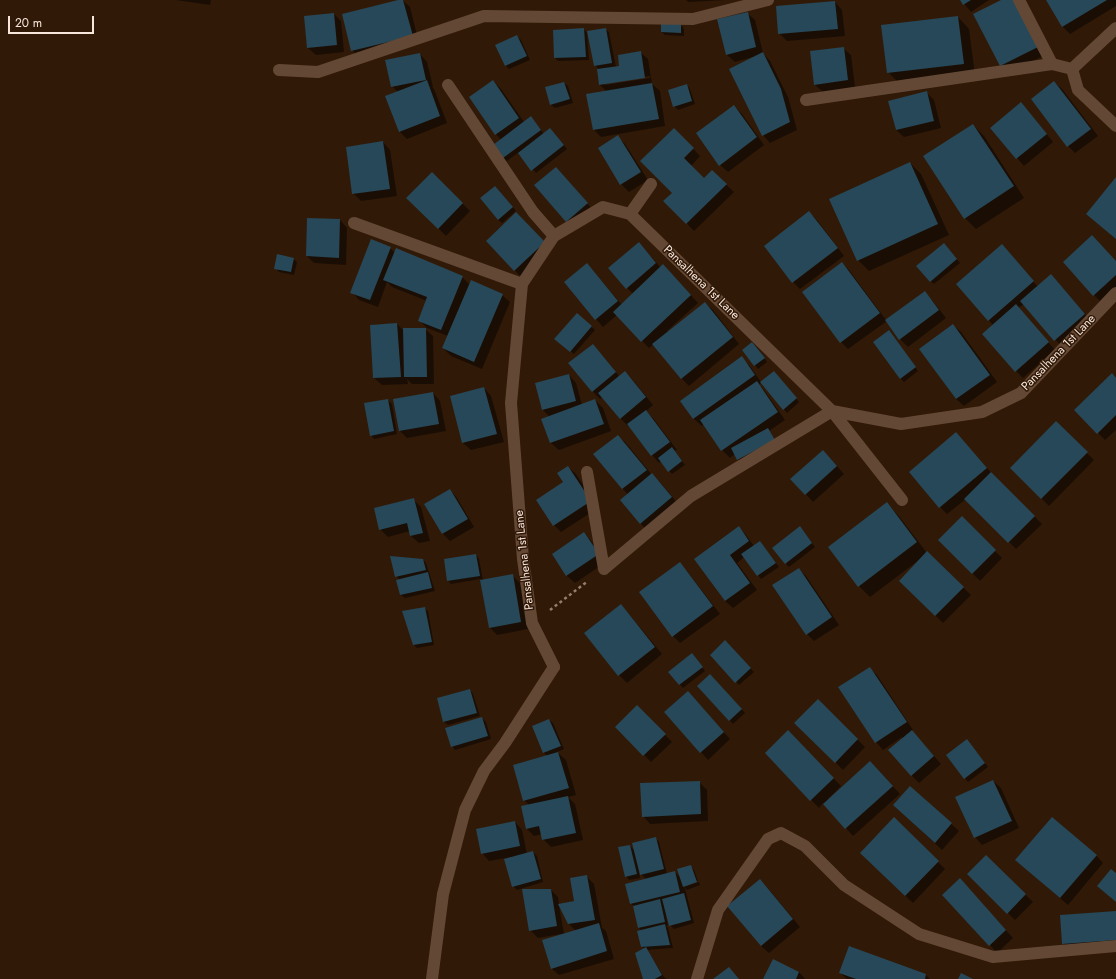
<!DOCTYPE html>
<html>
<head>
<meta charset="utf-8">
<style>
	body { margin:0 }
	#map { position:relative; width:1116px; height:979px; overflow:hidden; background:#311907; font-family:Jost,sans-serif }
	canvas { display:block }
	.scale { position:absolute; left:8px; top:16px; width:86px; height:18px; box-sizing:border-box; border:2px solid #f7e6db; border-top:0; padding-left:5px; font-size:12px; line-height:14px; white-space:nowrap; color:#f7e6db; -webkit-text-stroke:3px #311907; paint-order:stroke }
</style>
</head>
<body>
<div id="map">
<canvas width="1116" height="979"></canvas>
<div class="scale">20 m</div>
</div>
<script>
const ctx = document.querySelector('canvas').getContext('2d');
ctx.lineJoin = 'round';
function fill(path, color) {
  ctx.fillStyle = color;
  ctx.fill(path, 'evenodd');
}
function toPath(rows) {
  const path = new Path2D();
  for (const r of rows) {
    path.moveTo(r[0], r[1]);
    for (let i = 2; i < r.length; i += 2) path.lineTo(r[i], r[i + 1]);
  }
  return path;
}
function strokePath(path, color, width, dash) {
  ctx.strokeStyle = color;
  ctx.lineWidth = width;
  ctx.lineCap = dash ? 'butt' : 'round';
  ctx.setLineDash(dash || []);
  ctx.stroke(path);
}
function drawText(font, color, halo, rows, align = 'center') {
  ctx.font = font + ' Jost,sans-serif';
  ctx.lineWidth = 3;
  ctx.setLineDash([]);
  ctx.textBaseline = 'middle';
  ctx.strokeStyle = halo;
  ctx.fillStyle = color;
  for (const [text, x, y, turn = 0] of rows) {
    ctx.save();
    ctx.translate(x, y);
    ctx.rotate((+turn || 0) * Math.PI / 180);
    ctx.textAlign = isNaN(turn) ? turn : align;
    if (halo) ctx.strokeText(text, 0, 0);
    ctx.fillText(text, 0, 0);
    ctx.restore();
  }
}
fill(toPath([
	[176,0,211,0,210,5],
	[402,0,410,7,419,43,359,58,352,50],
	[686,0,726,0,688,2],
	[961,0,989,0,971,12],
	[1003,0,1045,55,1008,73,1001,66],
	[1047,0,1116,0,1116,6,1070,34,1063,27],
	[835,2,842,10,845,36,787,41,779,33],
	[747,13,755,20,763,53,770,61,788,97,797,130,770,143,763,135,753,57,735,62,727,55],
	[334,14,341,21,344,52,316,55,308,48,305,17],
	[958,17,969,29,975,75,899,83,888,72],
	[681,25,684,29,684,36,665,35,662,32],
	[584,29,587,33,589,60,558,61,555,58],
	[605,29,609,32,616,67,621,67,640,52,648,59,652,84,660,91,665,126,601,137,594,130,607,92,600,85,599,70,595,65],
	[650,76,650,78,605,85,605,83],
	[517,36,521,40,530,60,509,69,505,65],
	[843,48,851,55,855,87,823,92,815,85],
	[420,54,427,62,433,87,432,87,434,89,447,123,407,139,400,132,398,92,392,86],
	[493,81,501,89,524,122,534,121,544,134,554,133,567,149,536,173,519,152,507,161,503,158,501,140,496,134],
	[1054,82,1062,89,1098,136,1075,153,1068,146],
	[564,83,568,86,573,103,555,108,551,105,546,88],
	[687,85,690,89,695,104,678,110,674,106],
	[926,92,934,100,941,128,904,137,896,130,889,101],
	[734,106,742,114,764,145,728,172,720,165],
	[1028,111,1053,142,1024,166,991,128],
	[973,125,984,136,1024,198,976,229,965,218],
	[674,129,700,156,691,166,704,179,712,171,734,192,694,231,665,201,673,193],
	[618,137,625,144,648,180,629,192,621,184,599,149],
	[383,142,390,150,397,196,361,201,353,193],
	[910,163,921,174,949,235,869,271,858,260],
	[432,173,470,211,446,236,408,198],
	[563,176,594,211,574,228,567,221],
	[498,190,516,211,502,223,498,220],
	[809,212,817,220,844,256,800,289,793,282],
	[516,213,552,250,522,278,487,242],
	[340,220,347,228,346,265,314,263,307,256],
	[390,248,395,253,462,277,470,285,502,295,510,302,482,369,451,356,443,348,448,336,427,328,420,321,427,301,392,287,387,282,378,307,359,300,352,292],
	[947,248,960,263,934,284,930,281],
	[646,251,661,268,670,273,698,303,667,331,669,332,705,303,713,310,739,344,689,386,681,378,654,344,649,348,617,315,603,327,596,319,565,282,587,264,622,305,633,294,609,269],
	[1009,253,1038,287,1058,283,1092,322,1062,347,1024,304,1018,308,1055,350,1023,378,1016,371,993,325,957,284],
	[293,259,297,262,294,275,279,272,276,269],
	[1116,262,1116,289,1101,302,1094,295],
	[842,263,849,270,886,320,924,292,932,300,946,318,908,347,900,339,887,321,848,349,841,342],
	[577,314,595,330,574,354,559,342],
	[397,324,404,331,425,329,433,336,434,384,412,384,407,379,408,384,382,385,374,378,371,325],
	[953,325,961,332,997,382,964,406,956,399,920,349],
	[892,335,918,371,904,382,900,378],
	[756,347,767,362,758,369,743,350],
	[600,353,619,376,625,372,632,379,653,405,646,411,653,418,677,450,674,451,685,465,672,474,661,461,659,463,652,455,629,425,628,426,620,418,603,396,600,399,592,391],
	[741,357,749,365,761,382,777,375,799,402,787,413,762,382,759,385,764,390,785,420,769,431,778,444,741,463,738,459,735,454,730,458,722,450,704,424,702,426,694,419,682,401],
	[569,375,576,383,582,405,595,400,603,408,611,431,559,450,551,443,542,420,550,417,543,410,536,384],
	[1116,379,1116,430,1105,440,1075,410],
	[484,388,491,396,504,442,471,450,463,443,451,397],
	[433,393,440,401,446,431,407,438,400,431],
	[388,400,392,404,397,434,374,439,371,435],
	[1056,422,1094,460,1049,506,1011,468],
	[956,433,994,476,1042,524,1016,549,966,499,947,514,940,507],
	[618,436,626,443,652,475,660,482,679,505,648,531,640,523,628,495,595,454],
	[830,458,844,474,813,502,792,479],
	[568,467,576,474,598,508,561,532,554,525],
	[450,490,457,498,474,527,450,541,443,534,425,505],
	[414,500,421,507,430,541,419,543,411,536,410,531,388,537,380,529],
	[887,504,898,515,927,553,971,595,943,623,900,581,919,560,870,597,859,586],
	[962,518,1002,558,980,581,939,540],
	[739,527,746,535,754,546,760,542,779,567,761,579,744,557,737,563,757,590,733,608,725,601,695,559],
	[803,531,815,547,789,567,786,564],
	[584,533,591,541,606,562,575,583,567,576,553,554],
	[476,555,479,559,483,580,512,575,520,583,528,629,497,635,489,627,481,579,451,584,448,581],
	[423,560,426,563,435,591,405,598,401,595,397,580,400,580,396,576],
	[680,564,687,571,720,614,680,643,673,636],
	[799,569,806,576,839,625,814,641,807,634],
	[621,605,628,613,662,654,627,683,619,675,586,633],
	[424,608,428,611,434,645,417,648,414,645],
	[725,642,754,672,739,685,711,655],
	[695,658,705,671,683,688,669,672],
	[869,668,877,675,913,730,912,731,941,764,919,783,911,775,902,737,883,750,876,742],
	[710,675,745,713,733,724,698,686],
	[470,690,473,694,480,716,448,725,444,722,438,699],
	[695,700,730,739,708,760,701,752],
	[818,701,865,747,843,770,796,723],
	[637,706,672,742,651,762,616,727],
	[482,718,486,722,491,739,455,750,452,746],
	[549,720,553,723,564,749,557,752,566,760,576,795,568,797,575,804,583,840,551,847,543,839,542,834,534,836,527,829,529,805,524,800,548,756,544,753,533,726],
	[788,732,841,786,828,799,829,800,878,770,900,794,853,836,823,803,819,808,766,753],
	[967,740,988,767,968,782,965,778],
	[993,781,1001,788,1019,828,982,845,975,837],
	[699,782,707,790,708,821,650,824,643,816],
	[910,787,959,831,942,850,894,805],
	[894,819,945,869,913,903,861,853],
	[515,822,522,830,527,854,533,852,537,856,543,882,517,890,513,886,511,857,489,861,482,853],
	[656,838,659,842,667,874,675,872,681,878,691,866,694,870,698,881,684,885,694,923,674,929,670,925,668,915,666,916,668,925,666,926,668,928,673,948,647,950,664,977,667,979,644,979,644,949,642,946,642,931,639,928,634,906,631,904,646,879,639,872,640,878,629,880,626,876,630,846,635,851],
	[1096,855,1103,863,1068,905,1016,860],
	[986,856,1033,902,1015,920,968,874],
	[586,876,594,884,602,928,606,931,614,959,559,975,551,968,561,934,538,938,530,930,551,890,558,897,559,904,575,901],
	[559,906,569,924,576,931,564,934],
	[760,880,767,887,800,927,769,953,761,946],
	[699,882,700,885,687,890,684,887],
	[967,887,1013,938,997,953,990,945],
	[1116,912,1116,948,1071,951,1063,943],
	[799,972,805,979,764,979],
	[840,973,926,975,930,979,847,979]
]), '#0007');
fill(toPath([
	[398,0,403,0,413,36,351,51,342,14],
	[960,0,971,0,963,5],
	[1001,0,1014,0,1038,47,1000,66,973,14],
	[1046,0,1107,0,1062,27],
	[835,1,838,29,778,34,776,6],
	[748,12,756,47,726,55,717,19],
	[334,13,337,45,307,48,304,16],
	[958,16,964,64,887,73,881,25],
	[661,23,681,24,681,33,661,32],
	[584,28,586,57,554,58,553,30],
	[606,28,612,63,594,66,587,31],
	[517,35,527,56,505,66,495,45],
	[844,47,848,80,814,85,810,51],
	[641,51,645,78,599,85,597,69,619,66,618,55],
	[763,52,781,89,790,122,762,136,729,69],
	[420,53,426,80,391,87,385,60],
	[427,80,440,116,399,132,385,96],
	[493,80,519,118,495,135,469,97],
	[1054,81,1091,129,1067,147,1031,99],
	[564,82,570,99,550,105,545,87],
	[652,83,659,119,593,130,586,94],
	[687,84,692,101,673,107,668,90],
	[927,91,934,121,896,130,888,101],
	[1021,102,1047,134,1016,159,990,128],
	[734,105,757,137,719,166,696,133],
	[531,116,541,130,503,158,493,145],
	[973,124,1014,186,964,219,923,156],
	[550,128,564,145,531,171,518,153],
	[674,128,694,148,684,158,704,178,712,170,727,184,686,224,663,201,672,193,640,161],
	[618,135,641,172,620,185,598,148],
	[383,141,390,189,352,194,346,147],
	[910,162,938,224,857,261,829,199],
	[556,167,588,203,566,222,534,185],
	[432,172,463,203,438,229,406,198],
	[1116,177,1116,239,1086,214],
	[495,186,513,207,498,220,480,198],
	[809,211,838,248,792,283,764,246],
	[516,212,545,242,514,271,486,241],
	[307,218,340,219,339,258,306,256],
	[1092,235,1116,261,1116,275,1093,296,1063,262],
	[371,239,391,247,370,300,350,293],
	[639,242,656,263,626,289,608,268],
	[944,243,957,259,930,282,916,266],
	[1002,244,1034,281,988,321,956,284],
	[396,248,463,276,441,330,418,321,427,297,383,280],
	[277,254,294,258,291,272,274,269],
	[842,262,880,313,840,343,802,292],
	[587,263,618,301,595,320,564,282],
	[663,264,691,295,641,342,613,312],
	[1051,274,1085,314,1054,341,1020,301],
	[471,280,503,294,474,362,442,348],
	[925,291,939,310,899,340,885,320],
	[705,302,733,337,681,379,652,344],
	[1016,304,1049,342,1015,372,982,334],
	[577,313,592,326,570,352,554,339],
	[397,323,401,377,373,378,370,325],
	[953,324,990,375,956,399,919,349],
	[403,328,426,328,427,377,404,377],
	[889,330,916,367,900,379,873,342],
	[752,342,765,358,754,366,742,350],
	[593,344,616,372,592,392,568,363],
	[742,356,755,375,693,419,680,401],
	[625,371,646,397,620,419,598,393],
	[774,371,797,398,783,410,760,382],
	[1112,373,1116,378,1116,415,1097,434,1074,410],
	[569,374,576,401,542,410,535,383],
	[757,381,778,412,721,451,700,420],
	[484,387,497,434,462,443,450,396],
	[433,392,439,424,399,431,393,399],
	[388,399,394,431,370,436,364,403],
	[595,399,604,424,550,443,541,419],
	[646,410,670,442,651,456,627,424],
	[1056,421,1088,452,1041,499,1010,468],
	[768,428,775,440,737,460,731,448],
	[956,432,987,468,939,508,909,472],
	[618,435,647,470,622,489,593,454],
	[672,447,682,461,668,472,658,458],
	[823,450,837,466,805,495,790,479],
	[568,466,591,501,553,526,536,500,563,482,557,473],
	[991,472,1035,516,1008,543,964,499],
	[652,473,672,497,640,524,620,500],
	[450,489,468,519,442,534,424,504],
	[414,498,423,533,410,536,407,523,379,530,374,508],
	[887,502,917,542,858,587,828,547],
	[962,516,996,550,972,574,938,540],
	[739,526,749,541,730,555,750,583,725,601,694,559],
	[800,526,812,543,785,564,772,548],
	[584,532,599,554,566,576,552,554],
	[760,541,776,563,757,576,741,554],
	[927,551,964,587,935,616,899,581],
	[476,554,480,576,447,581,444,559],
	[390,556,423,559,426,570,395,577],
	[680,562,713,606,672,637,639,592],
	[799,568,832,617,806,635,772,585],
	[428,572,432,588,400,595,396,580],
	[513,574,521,622,489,628,480,580],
	[621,604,655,647,618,676,584,633],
	[425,607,432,642,413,645,402,611],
	[725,640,751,668,735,683,710,655],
	[692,653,703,667,679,685,668,672],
	[870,667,907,722,875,743,838,687],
	[710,674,742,709,729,721,697,686],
	[470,689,477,713,443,722,437,698],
	[688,691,724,732,700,753,664,712],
	[818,699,858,739,835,763,794,723],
	[637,705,666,734,643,756,615,727],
	[482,717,488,736,451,747,445,728],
	[549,719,561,746,543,753,532,726],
	[788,730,834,778,810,801,765,753],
	[912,730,934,756,911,776,888,750],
	[967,739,985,763,964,779,946,755],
	[558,752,569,788,523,801,513,765],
	[870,761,893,786,845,829,823,804],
	[993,780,1012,821,974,838,955,797],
	[700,781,701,814,642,817,640,783],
	[910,786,952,823,935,843,893,805],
	[568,796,576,833,542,840,539,826,526,829,521,806],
	[894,817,939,861,905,896,860,853],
	[1052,817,1097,855,1060,898,1015,860],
	[515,821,520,846,481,854,476,829],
	[656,837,664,869,640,875,632,843],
	[630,845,637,874,625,877,618,847],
	[533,851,541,879,512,887,504,859],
	[986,855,1026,894,1007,914,967,874],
	[691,865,697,882,683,887,677,869],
	[1111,869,1116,873,1116,902,1097,886],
	[675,871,680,892,630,904,625,884],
	[587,875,595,920,568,924,558,904,574,901,570,878],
	[960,878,1006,930,989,946,942,895],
	[760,879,793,919,761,946,727,906],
	[522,889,551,889,557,926,529,931],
	[684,893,691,920,669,926,662,899],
	[660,899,665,922,638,928,633,906],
	[1116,911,1116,940,1062,944,1060,915],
	[599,923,607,951,551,969,542,940],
	[665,924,670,945,641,947,637,931],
	[849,946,926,974,925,979,856,979,839,973],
	[646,947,662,975,655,979,643,979,635,953],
	[773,959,799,972,796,979,763,979],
	[729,967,739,979,713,979],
	[961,973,973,979,958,979]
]), '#264858');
strokePath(toPath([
	[550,610,588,581]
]), '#937e70', 2.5, [3, 3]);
strokePath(toPath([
	[432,979,443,894,465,810,484,771,505,743,554,667]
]), '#634835', 12);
strokePath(toPath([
	[1019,0,1052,64],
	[1116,28,1072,69,1078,90,1116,126],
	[279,70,318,72,484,16,693,19,768,0],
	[448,85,533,212,554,236],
	[806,100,1052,64,1072,69],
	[630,214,651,184],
	[354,223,522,284],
	[587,472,604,569],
	[604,569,691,496,832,411,902,500],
	[554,667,532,623,523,559,511,403,522,284,554,236,603,207,630,214,832,411,901,424,982,412,1021,393,1116,293],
	[697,979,718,910,768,839,781,833,805,846,844,885,919,934,993,957,1116,946]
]), '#634835', 12);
drawText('12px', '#f7e6db', '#311907', [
	["Pansalhena 1st Lane",701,283,44],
	["Pansalhena 1st Lane",1059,353,-46],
	["Pansalhena 1st Lane",525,560,-96]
]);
</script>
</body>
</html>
